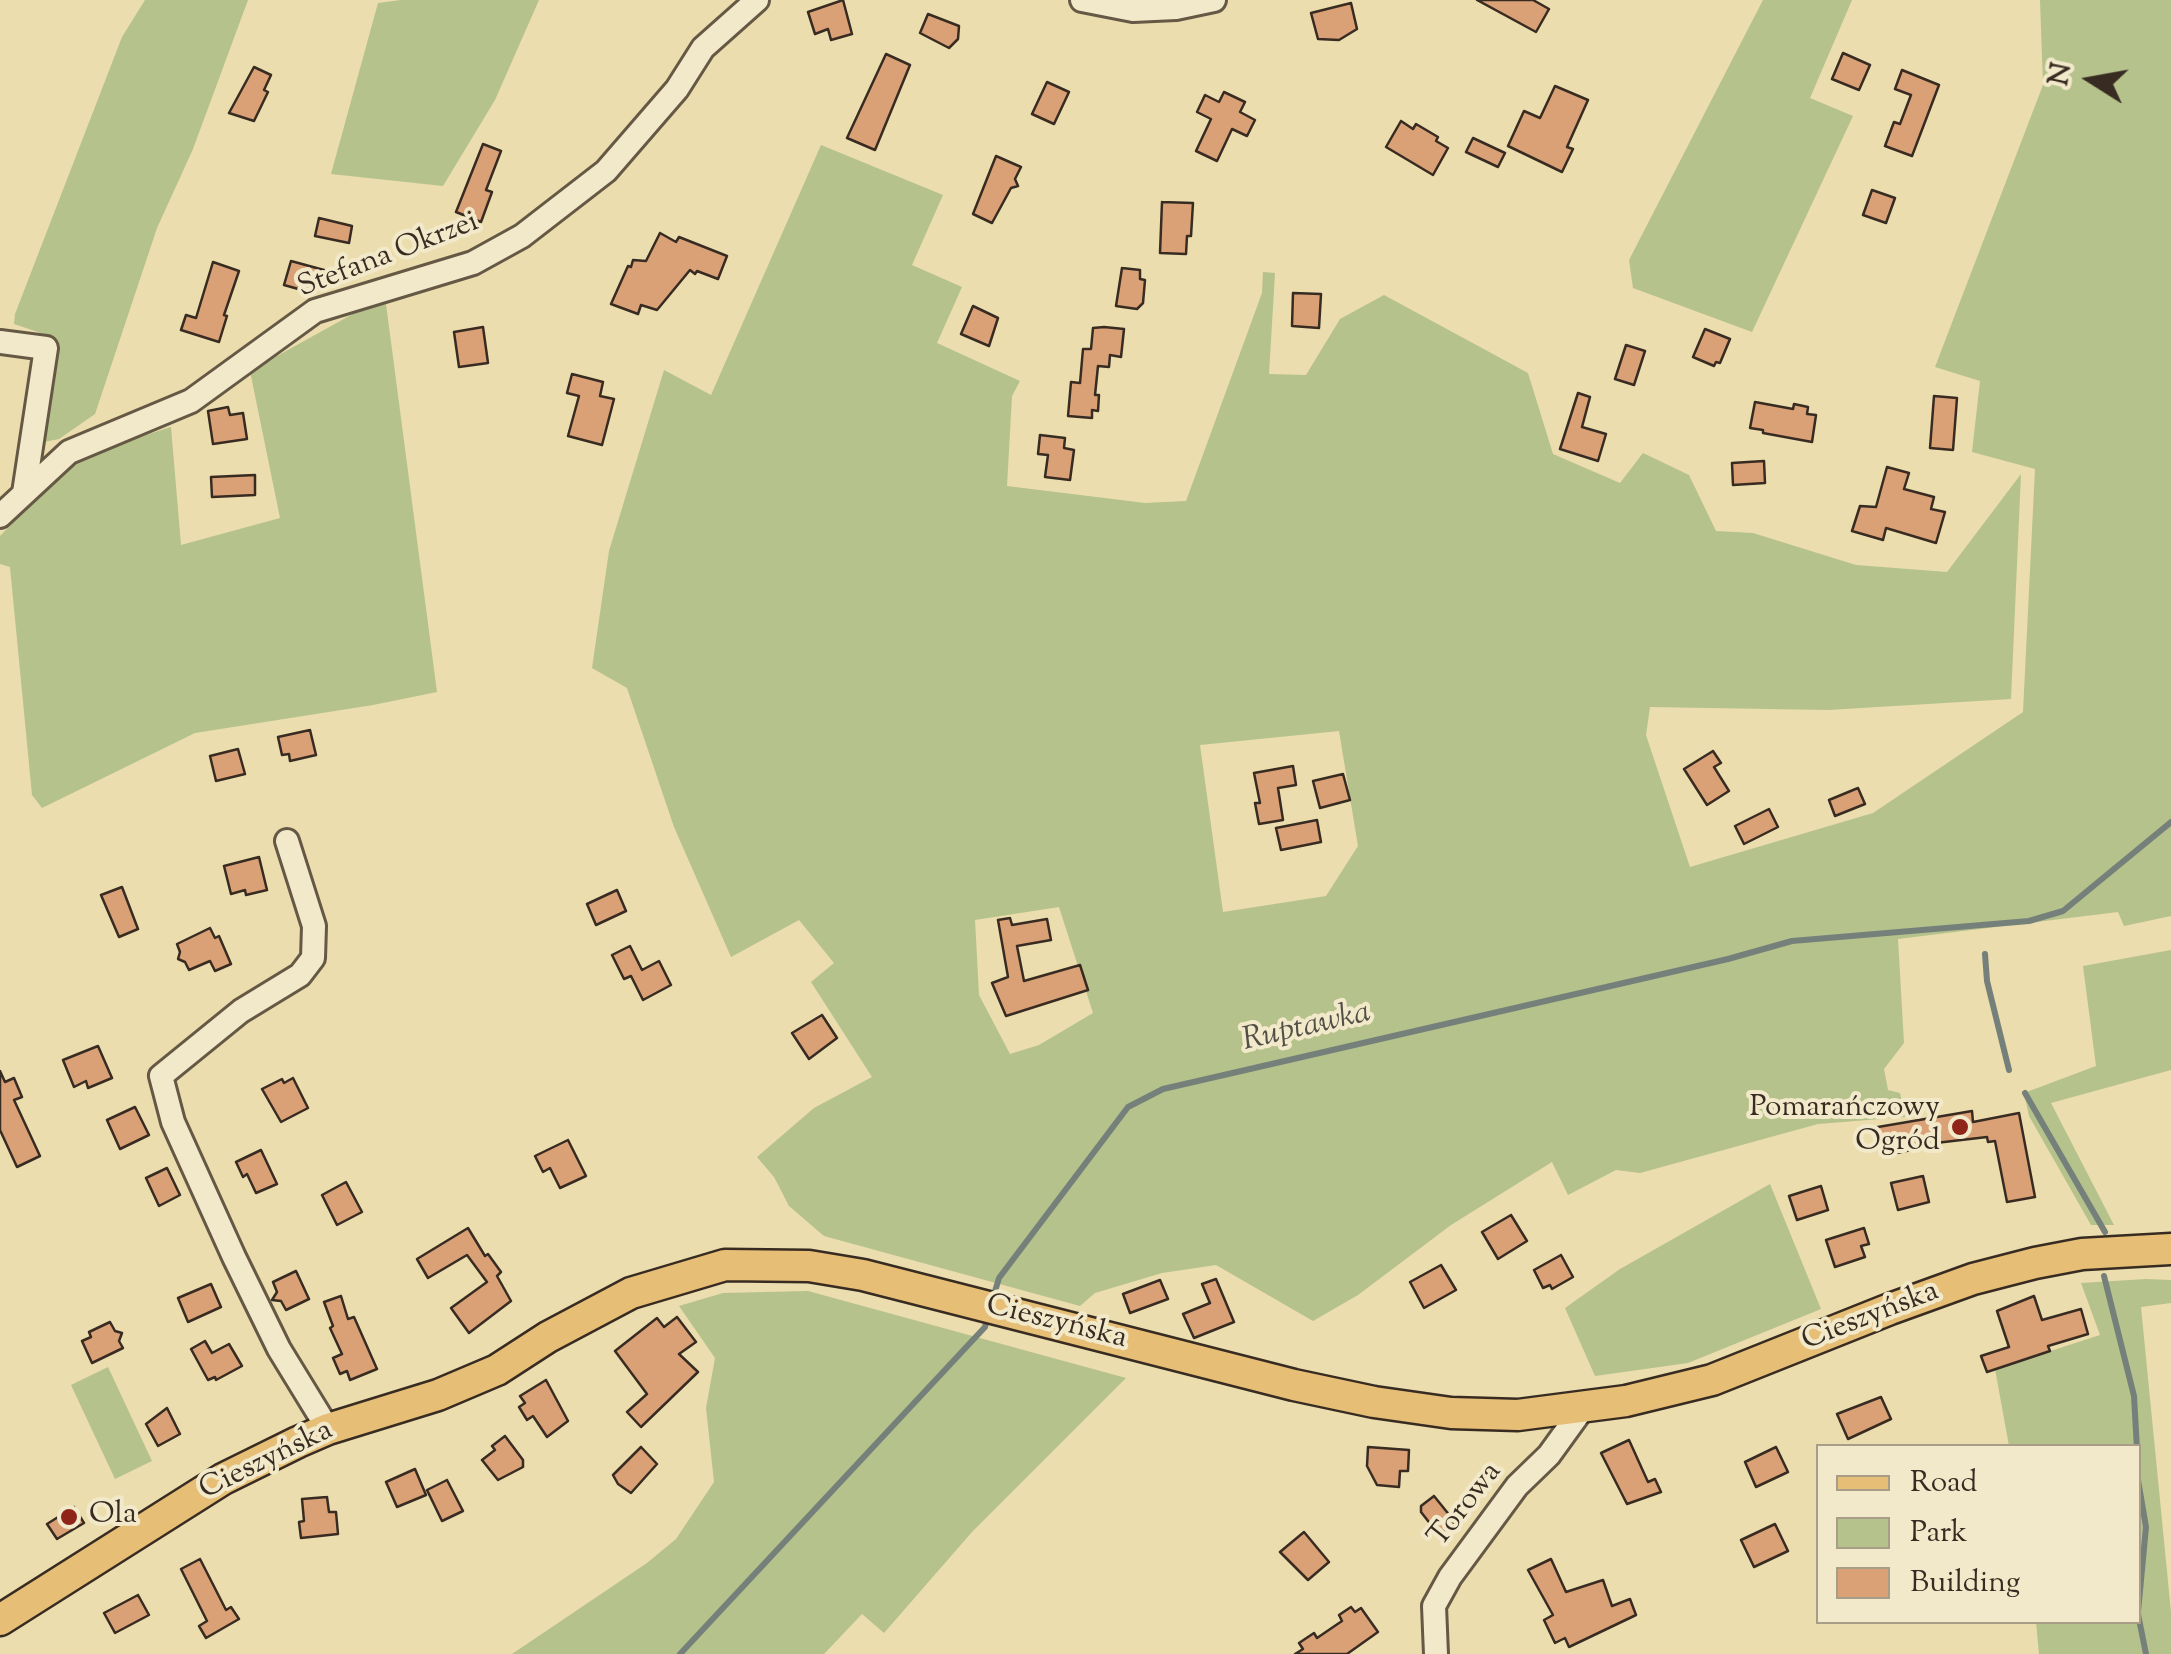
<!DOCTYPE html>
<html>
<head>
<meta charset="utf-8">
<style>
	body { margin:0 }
	#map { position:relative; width:2171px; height:1654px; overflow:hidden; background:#ebddad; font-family:"Sorts Mill Goudy",serif }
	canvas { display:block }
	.legend { position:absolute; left:1816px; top:1444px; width:325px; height:180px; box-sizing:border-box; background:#f2e9ca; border:2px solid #a89d87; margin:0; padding:12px 18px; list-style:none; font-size:30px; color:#382c22 }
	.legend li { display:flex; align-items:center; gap:20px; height:50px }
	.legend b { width:50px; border:2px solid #a89d87 }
	.north { position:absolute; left:2041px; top:30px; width:100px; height:100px; -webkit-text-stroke:8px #f2e9ca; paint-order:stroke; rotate:281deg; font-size:28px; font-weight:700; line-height:40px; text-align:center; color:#382c22 }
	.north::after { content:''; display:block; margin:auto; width:35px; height:45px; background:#382c22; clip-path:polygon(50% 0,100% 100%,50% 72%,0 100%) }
</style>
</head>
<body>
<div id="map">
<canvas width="2171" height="1654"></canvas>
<ul class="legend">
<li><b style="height:12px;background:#e6be76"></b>Road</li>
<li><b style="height:28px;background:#b5c28b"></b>Park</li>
<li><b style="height:28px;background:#dba176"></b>Building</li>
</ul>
<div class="north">N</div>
</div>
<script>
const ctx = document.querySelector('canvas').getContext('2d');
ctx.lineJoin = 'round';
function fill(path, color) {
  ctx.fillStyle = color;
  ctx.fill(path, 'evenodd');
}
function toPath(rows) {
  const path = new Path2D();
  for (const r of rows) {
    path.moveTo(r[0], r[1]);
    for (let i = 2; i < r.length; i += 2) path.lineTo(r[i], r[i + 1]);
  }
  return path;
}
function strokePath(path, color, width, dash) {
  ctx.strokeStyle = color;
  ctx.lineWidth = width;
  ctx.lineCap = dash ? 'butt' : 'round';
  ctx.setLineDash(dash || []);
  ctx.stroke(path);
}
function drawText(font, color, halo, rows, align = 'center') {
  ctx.font = font + ' "Sorts Mill Goudy",serif';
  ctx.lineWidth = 8;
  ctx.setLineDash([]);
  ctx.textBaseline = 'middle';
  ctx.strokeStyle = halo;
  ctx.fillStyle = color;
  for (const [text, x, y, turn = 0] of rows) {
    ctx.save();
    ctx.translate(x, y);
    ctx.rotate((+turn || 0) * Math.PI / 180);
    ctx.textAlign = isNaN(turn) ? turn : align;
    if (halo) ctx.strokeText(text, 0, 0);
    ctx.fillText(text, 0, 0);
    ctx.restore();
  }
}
fill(toPath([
	[145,0,248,0,193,149,157,228,95,414,59,439,44,442,56,338,14,324,15,314,122,37],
	[401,0,539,0,495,100,443,186,331,174,378,3],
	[1763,0,1852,0,1810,98,1853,116,1752,332,1633,288,1629,260],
	[2040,0,2171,0,2171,916,2124,926,2118,912,1898,939,1904,1043,1884,1069,1888,1090,1900,1093,1905,1117,1818,1124,1640,1173,1616,1170,1568,1195,1552,1162,1451,1225,1358,1295,1313,1321,1216,1265,1162,1273,1095,1293,1080,1306,824,1236,789,1206,774,1177,757,1157,814,1108,872,1077,811,982,834,963,799,920,731,957,674,827,627,688,592,668,609,551,664,370,711,395,821,145,943,195,912,265,962,287,937,343,1020,381,1012,396,1007,486,1145,503,1186,501,1262,293,1263,272,1275,273,1269,374,1306,375,1340,319,1384,295,1528,373,1553,454,1620,483,1643,453,1689,475,1716,531,1753,533,1856,565,1947,572,2021,474,2011,699,1828,710,1650,707,1646,735,1690,867,1873,813,2023,712,2035,469,1972,452,1980,381,1935,367,2043,85],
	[1339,731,1358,846,1326,896,1223,912,1200,745],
	[1059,907,1093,1013,1039,1045,1010,1054,979,995,975,920],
	[386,304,437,692,373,705,195,733,42,808,32,795,10,567,0,564,0,536,76,457,171,427,181,545,280,518,250,371,360,310],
	[2171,950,2171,1070,2051,1103,2114,1225,2091,1225,2029,1116,2024,1093,2096,1066,2083,966],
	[1770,1184,1821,1309,1688,1363,1595,1376,1565,1308,1620,1269],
	[2146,1279,2171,1280,2171,1303,2141,1307,2171,1612,2171,1654,2039,1654,2036,1622,2138,1622,2138,1446,2009,1446,1995,1369,2100,1335,2081,1283],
	[808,1291,1126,1378,972,1532,884,1633,862,1614,824,1654,512,1654,647,1563,676,1539,714,1482,706,1408,715,1358,679,1306,723,1293],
	[108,1367,152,1461,115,1479,71,1385]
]), '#b5c28b');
strokePath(toPath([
	[1985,954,1987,981,2009,1070],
	[2025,1093,2105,1232],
	[2104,1276,2134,1396,2138,1467],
	[993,1298,999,1278,1128,1107,1163,1089,1728,959,1792,941,2029,921,2063,911,2171,822],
	[2138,1480,2146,1527,2138,1612],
	[2138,1614,2146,1654],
	[680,1654,985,1327,988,1315]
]), '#76807b', 6);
const building = toPath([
	[843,0,852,34,831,40,828,29,815,34,808,12,843,0],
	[1477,0,1533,0,1549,9,1536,32,1477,0],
	[1351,3,1357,29,1339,40,1318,39,1311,13,1351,3],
	[928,14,959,26,958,39,949,48,920,33,928,14],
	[1843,53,1870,65,1859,90,1832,79,1843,53],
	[886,54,910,65,875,150,847,138,886,54],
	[254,67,271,75,264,90,268,92,254,121,229,113,254,67],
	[1902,70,1939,85,1912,156,1885,146,1894,122,1900,124,1911,95,1895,89,1902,70],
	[1047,82,1069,92,1054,124,1032,114,1047,82],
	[1555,86,1588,100,1567,147,1573,149,1562,172,1508,146,1524,111,1540,118,1555,86],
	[1224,92,1245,102,1240,112,1255,120,1247,136,1232,129,1217,161,1196,151,1211,119,1197,112,1205,95,1219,102,1224,92],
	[1401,121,1413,129,1416,124,1438,137,1436,141,1448,148,1433,175,1386,147,1401,121],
	[1473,138,1505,153,1498,167,1466,152,1473,138],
	[483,144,501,151,486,190,492,192,481,222,456,212,483,144],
	[996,156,1021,167,1015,179,1018,186,1011,188,992,223,973,214,996,156],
	[1872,190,1895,198,1886,223,1863,215,1872,190],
	[1162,202,1193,203,1191,236,1187,236,1186,254,1160,253,1162,202],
	[319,218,352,226,349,243,315,236,319,218],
	[660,233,676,242,679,237,727,256,718,279,697,271,695,274,690,270,657,310,641,305,638,314,611,304,628,266,631,267,633,260,646,261,660,233],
	[291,261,324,270,319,286,311,283,309,292,284,285,291,261],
	[213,262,239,271,224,315,227,316,219,342,181,330,186,315,196,318,213,262],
	[1122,268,1140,270,1140,279,1145,280,1143,303,1137,309,1116,306,1122,268],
	[1293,293,1321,294,1319,328,1292,326,1293,293],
	[973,306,998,318,989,346,961,334,973,306],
	[483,327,488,363,459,367,454,332,483,327],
	[1104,327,1124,329,1121,357,1110,355,1109,367,1098,366,1095,395,1099,395,1098,411,1092,410,1092,418,1068,416,1071,382,1080,383,1083,349,1091,349,1093,328,1104,327],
	[1705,329,1730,339,1720,363,1716,362,1714,366,1693,357,1705,329],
	[1626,345,1645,351,1634,385,1615,379,1626,345],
	[572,374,603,382,600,396,614,399,602,445,568,436,579,396,567,393,572,374],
	[1578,393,1590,397,1582,427,1606,434,1598,461,1560,449,1578,393],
	[1934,396,1957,398,1953,450,1930,448,1934,396],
	[1755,402,1793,409,1794,404,1808,407,1807,414,1816,415,1812,442,1763,433,1763,430,1750,428,1755,402],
	[228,407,230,415,243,413,247,439,213,444,208,411,228,407],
	[1040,435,1065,438,1064,448,1074,450,1070,480,1045,477,1048,455,1038,454,1040,435],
	[1764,461,1765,483,1733,485,1732,463,1764,461],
	[1887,467,1909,473,1904,489,1934,497,1931,509,1945,512,1936,543,1886,528,1883,540,1852,531,1860,506,1876,507,1887,467],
	[255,475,255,495,212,497,211,477,255,475],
	[310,730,316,755,290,761,289,754,282,755,278,737,310,730],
	[238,749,245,774,216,781,210,756,238,749],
	[1713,751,1721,763,1714,767,1729,791,1707,805,1684,769,1713,751],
	[1293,766,1296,785,1278,788,1283,820,1259,824,1255,803,1260,803,1254,773,1293,766],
	[1343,774,1350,800,1320,808,1313,781,1343,774],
	[1858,788,1865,804,1835,816,1829,800,1858,788],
	[1769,809,1778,827,1744,844,1735,826,1769,809],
	[1317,820,1321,842,1281,850,1276,828,1317,820],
	[259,857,267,890,246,895,245,890,231,894,224,866,259,857],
	[122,887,138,929,119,937,101,895,122,887],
	[617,890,626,911,596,925,587,904,617,890],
	[1010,918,1012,925,1047,919,1051,940,1017,946,1024,981,1080,965,1088,990,1006,1016,992,983,1008,977,998,920,1010,918],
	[210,928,215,938,219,936,231,964,215,971,210,961,189,970,185,962,178,959,180,952,177,944,210,928],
	[630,946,642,970,659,961,671,985,643,1000,631,976,624,979,612,955,630,946],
	[822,1015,837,1038,809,1059,792,1033,822,1015],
	[98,1046,112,1078,88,1088,86,1081,74,1087,63,1060,98,1046],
	[0,1071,5,1082,14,1078,22,1097,14,1100,40,1156,17,1167,0,1130,0,1071],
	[293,1078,308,1108,281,1122,262,1089,282,1079,284,1083,293,1078],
	[135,1107,149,1135,120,1149,107,1120,135,1107],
	[1972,1111,1973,1122,2019,1113,2035,1197,2007,1202,1995,1141,1988,1142,1987,1137,1910,1146,1911,1150,1882,1156,1878,1127,1972,1111],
	[568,1140,586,1176,560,1188,550,1168,543,1172,535,1156,568,1140],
	[261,1150,277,1184,256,1193,247,1174,243,1177,236,1162,261,1150],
	[167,1168,180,1195,159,1206,146,1178,167,1168],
	[1923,1176,1929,1202,1898,1210,1891,1183,1923,1176],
	[346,1182,362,1212,337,1225,322,1195,346,1182],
	[1821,1186,1828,1210,1797,1220,1789,1196,1821,1186],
	[1511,1215,1527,1241,1498,1259,1482,1232,1511,1215],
	[468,1228,485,1256,488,1254,501,1272,497,1276,511,1301,469,1333,451,1308,487,1282,467,1255,428,1278,417,1259,468,1228],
	[1864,1228,1869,1244,1861,1246,1865,1257,1835,1267,1826,1240,1864,1228],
	[1561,1255,1573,1277,1552,1289,1550,1285,1543,1288,1534,1270,1561,1255],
	[1441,1265,1456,1290,1424,1308,1410,1282,1441,1265],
	[296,1271,309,1299,286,1310,281,1301,272,1300,277,1292,273,1282,296,1271],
	[1216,1279,1234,1322,1194,1338,1183,1314,1210,1303,1202,1284,1216,1279],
	[1160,1280,1168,1299,1130,1313,1123,1294,1160,1280],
	[211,1284,221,1307,188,1322,178,1298,211,1284],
	[341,1296,348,1319,354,1317,377,1369,350,1380,347,1371,340,1374,333,1358,342,1354,330,1328,333,1326,324,1302,341,1296],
	[2034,1296,2042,1320,2081,1309,2088,1334,2048,1346,2050,1351,1987,1372,1981,1356,2009,1347,1997,1311,2034,1296],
	[677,1317,696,1342,679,1354,698,1372,641,1427,627,1412,647,1394,615,1351,657,1318,664,1327,677,1317],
	[110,1322,115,1331,122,1333,119,1341,123,1348,92,1363,82,1341,91,1337,89,1332,110,1322],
	[205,1341,212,1353,229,1344,242,1366,216,1380,215,1377,208,1380,191,1349,205,1341],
	[546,1380,568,1421,547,1437,533,1416,527,1420,519,1407,525,1403,520,1396,546,1380],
	[1881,1397,1891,1419,1848,1439,1837,1414,1881,1397],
	[167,1408,180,1434,158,1446,146,1424,167,1408],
	[505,1436,523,1460,523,1467,498,1480,482,1460,495,1450,492,1446,505,1436],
	[1629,1440,1648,1482,1655,1479,1661,1492,1627,1504,1601,1453,1629,1440],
	[641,1447,657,1464,631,1493,618,1484,613,1475,641,1447],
	[1368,1447,1409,1450,1408,1471,1400,1471,1399,1487,1377,1485,1367,1466,1368,1447],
	[1776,1447,1788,1472,1756,1487,1745,1462,1776,1447],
	[415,1469,426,1495,397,1507,386,1482,415,1469],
	[447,1480,463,1511,442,1521,427,1490,447,1480],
	[1434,1496,1455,1522,1439,1535,1421,1512,1421,1506,1434,1496],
	[327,1497,329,1512,336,1512,338,1534,301,1538,299,1522,304,1521,302,1499,327,1497],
	[74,1507,84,1523,57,1539,47,1524,74,1507],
	[1775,1524,1788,1551,1754,1567,1741,1540,1775,1524],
	[1304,1532,1329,1562,1308,1580,1280,1552,1304,1532],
	[200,1559,226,1610,231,1607,239,1619,206,1638,199,1626,207,1621,181,1569,200,1559],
	[1551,1559,1566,1592,1603,1580,1612,1606,1630,1599,1636,1615,1569,1647,1565,1638,1555,1643,1544,1620,1553,1615,1528,1570,1551,1559],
	[138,1595,149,1615,115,1633,104,1613,138,1595],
	[1351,1607,1355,1612,1361,1608,1378,1632,1347,1654,1295,1654,1303,1649,1299,1643,1314,1633,1317,1638,1342,1621,1339,1615,1351,1607]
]);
fill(building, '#dba176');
strokePath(building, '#382c22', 2.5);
const minor = toPath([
	[1082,0,1133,10,1176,8,1214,0],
	[0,342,46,348,24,493],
	[0,516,69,452,191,401,315,311,473,263,522,236,606,171,677,89,703,48,757,0],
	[287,841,314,926,313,958,300,975,241,1011,161,1076,173,1122,234,1257,279,1349,328,1429],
	[1436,1654,1434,1606,1450,1577,1517,1486,1549,1455,1583,1408]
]);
const major = toPath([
	[0,1620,223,1479,298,1442,328,1429,438,1395,497,1370,548,1337,631,1293,725,1265,809,1266,863,1275,1294,1385,1374,1402,1451,1413,1518,1415,1626,1401,1712,1380,1890,1309,1973,1279,2035,1263,2082,1254,2171,1249]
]);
strokePath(minor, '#655845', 28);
strokePath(major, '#382c22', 35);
strokePath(minor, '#f2e9ca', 22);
strokePath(major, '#e6be76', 30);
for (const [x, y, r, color] of [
	[1960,1127,10,"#8f2418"],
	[69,1517,10,"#8f2418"]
]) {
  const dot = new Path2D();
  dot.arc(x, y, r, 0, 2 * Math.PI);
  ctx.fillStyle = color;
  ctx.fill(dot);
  strokePath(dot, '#f2e9ca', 4);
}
drawText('30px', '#382c22', '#f2e9ca', [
	["Stefana Okrzei",389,257,-21],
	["Cieszyńska",1871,1318,-21],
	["Cieszyńska",1056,1324,14],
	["Cieszyńska",267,1462,-26],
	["Torowa",1467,1506,-52]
]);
drawText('30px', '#382c22', '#f2e9ca', [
	["Pomarańczowy",1940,1110],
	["Ogród",1940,1144],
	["Ola",89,1517,"left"]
], 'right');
drawText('italic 32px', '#524f47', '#f2e9ca', [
	["Ruptawka",1307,1029,-13]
]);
</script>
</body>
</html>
